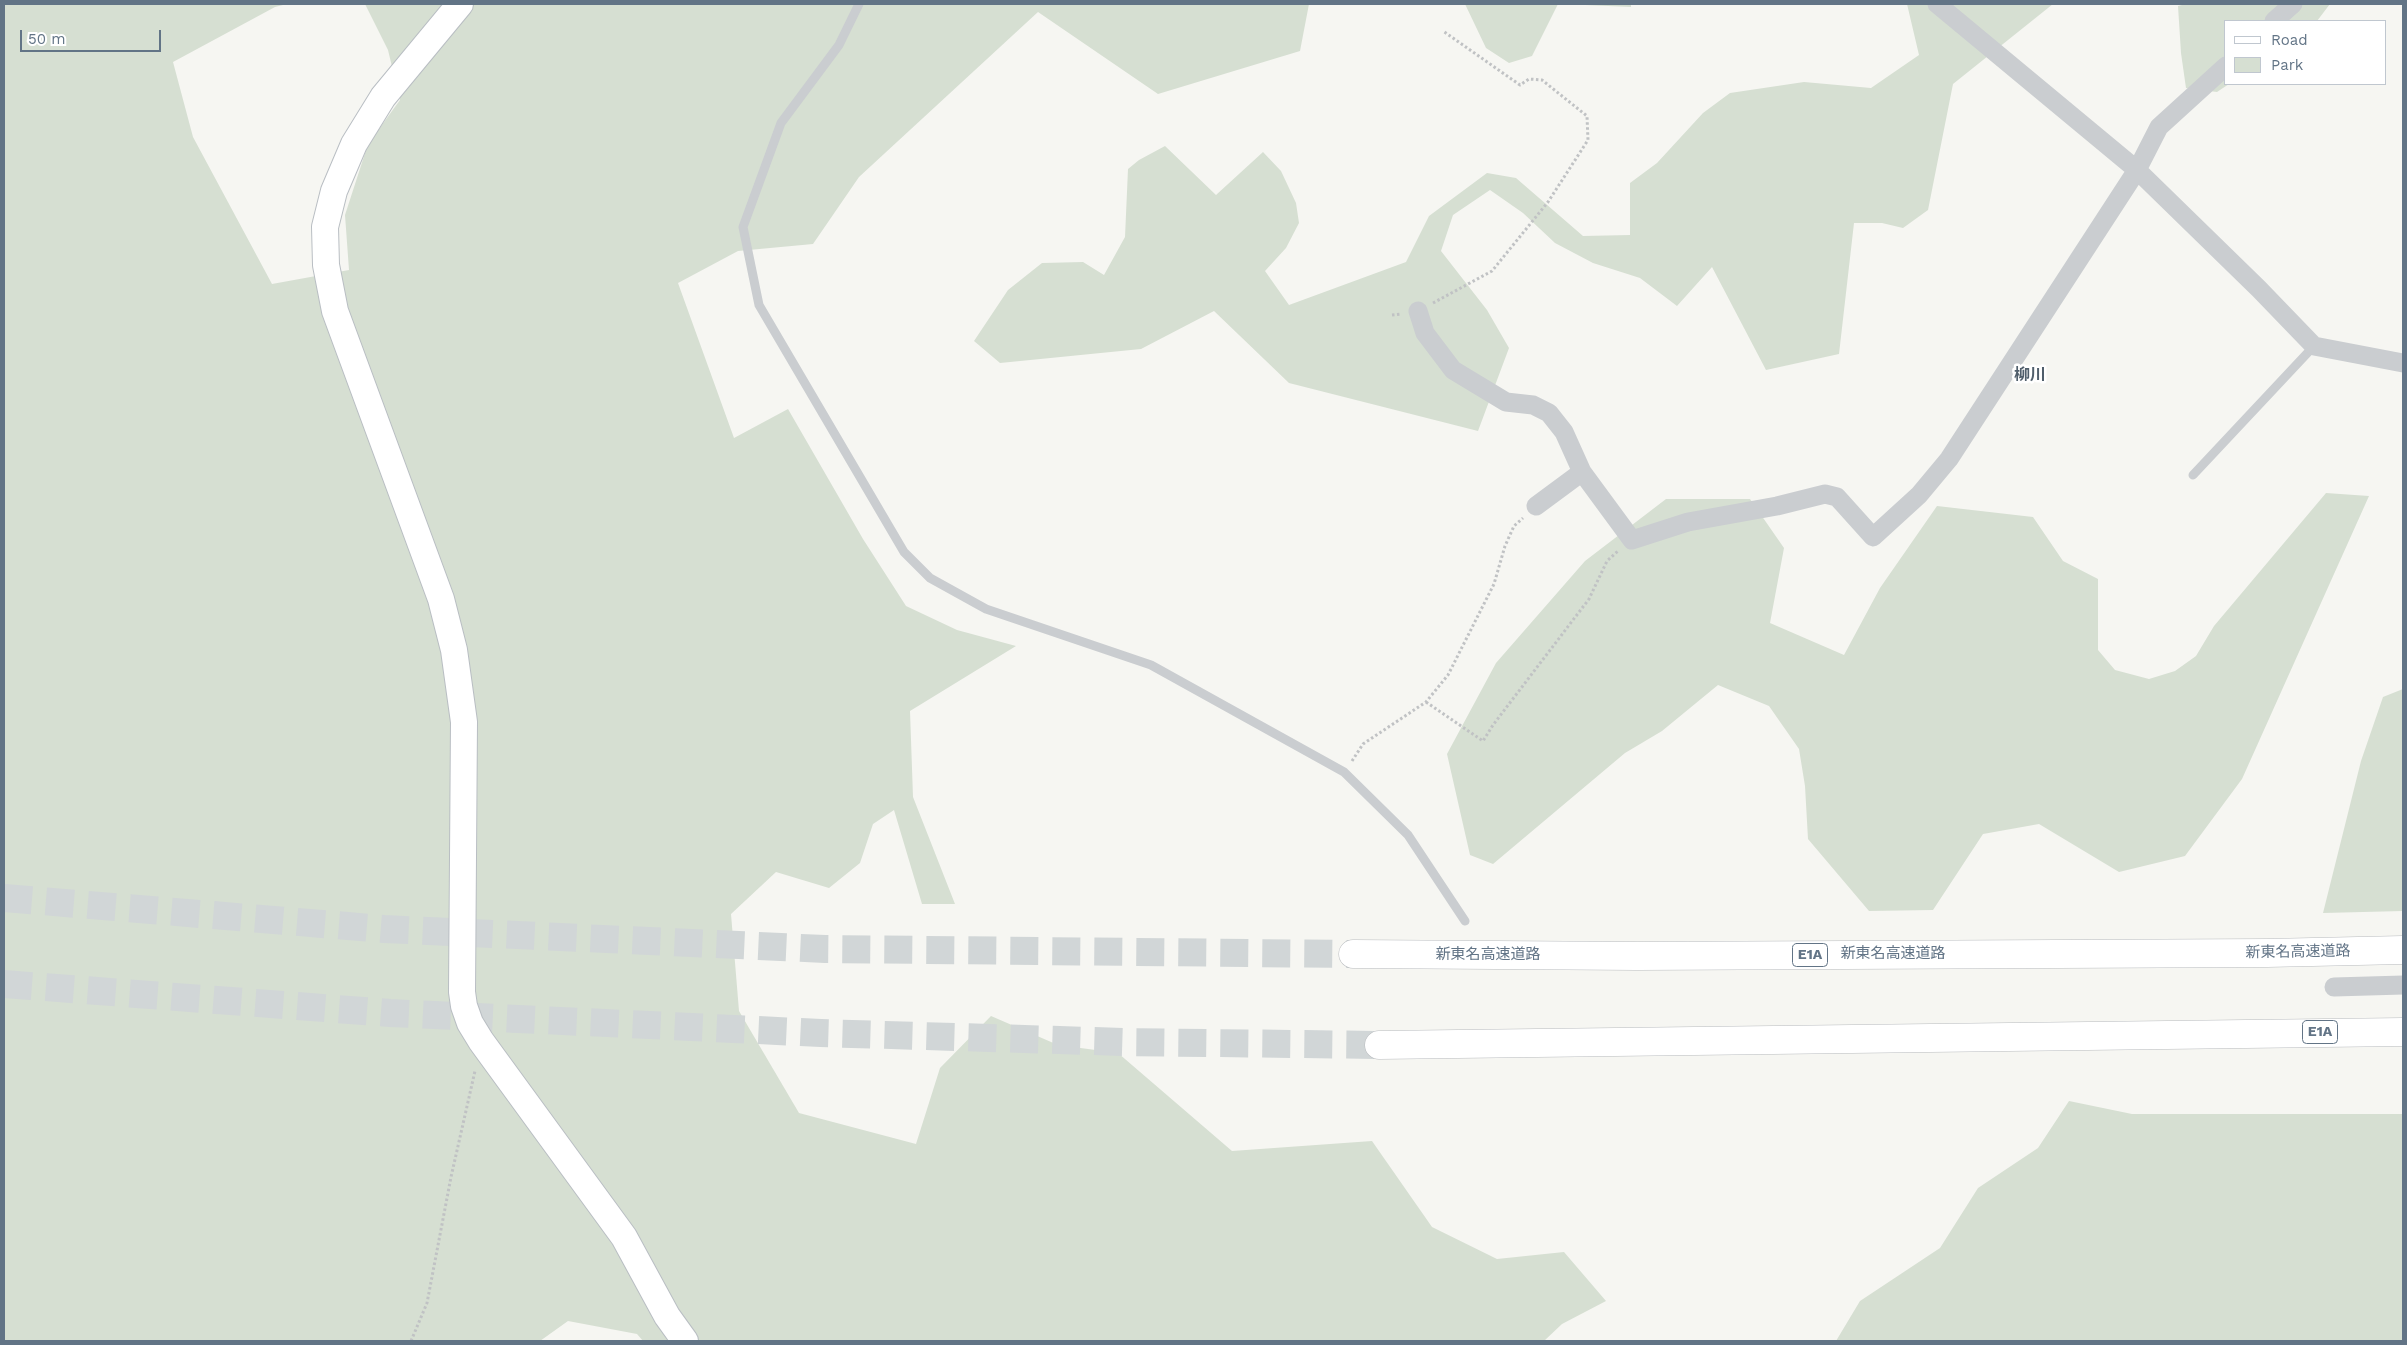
<!DOCTYPE html>
<html>
<head>
<meta charset="utf-8">
<style>
	body { margin:0 }
	#map { position:relative; width:2407px; height:1345px; overflow:hidden; background:#f6f6f2; font-family:"Work Sans",sans-serif }
	canvas { display:block }
	.frame { position:absolute; inset:0; border:5px solid #627486; pointer-events:none }
	.legend { position:absolute; left:2224px; top:20px; width:162px; height:65px; box-sizing:border-box; background:#fff; border:1px solid #c0c7cf; margin:0; padding:6px 9px; list-style:none; font-size:15px; color:#627486 }
	.legend li { display:flex; align-items:center; gap:10px; height:25px }
	.legend b { width:25px; border:1px solid #c0c7cf }
	.scale { position:absolute; left:20px; top:30px; width:141px; height:22px; box-sizing:border-box; border:2px solid #627486; border-top:0; padding-left:6px; font-size:15px; line-height:18px; white-space:nowrap; color:#627486; -webkit-text-stroke:4px #fff; paint-order:stroke }
</style>
</head>
<body>
<div id="map">
<canvas width="2407" height="1345"></canvas>
<div class="frame"></div>
<ul class="legend">
<li><b style="height:6px;background:#fff"></b>Road</li>
<li><b style="height:14px;background:#d6dfd2"></b>Park</li>
</ul>
<div class="scale">50 m</div>
</div>
<script>
const ctx = document.querySelector('canvas').getContext('2d');
ctx.lineJoin = 'round';
function fill(path, color) {
  ctx.fillStyle = color;
  ctx.fill(path, 'evenodd');
}
function toPath(rows) {
  const path = new Path2D();
  for (const r of rows) {
    path.moveTo(r[0], r[1]);
    for (let i = 2; i < r.length; i += 2) path.lineTo(r[i], r[i + 1]);
  }
  return path;
}
function strokePath(path, color, width, dash) {
  ctx.strokeStyle = color;
  ctx.lineWidth = width;
  ctx.lineCap = dash ? 'butt' : 'round';
  ctx.setLineDash(dash || []);
  ctx.stroke(path);
}
function drawText(font, color, halo, rows, align = 'center') {
  ctx.font = font + ' "Work Sans","Noto Sans JP",sans-serif';
  ctx.lineWidth = 5;
  ctx.setLineDash([]);
  ctx.textBaseline = 'middle';
  ctx.strokeStyle = halo;
  ctx.fillStyle = color;
  for (const [text, x, y, turn = 0] of rows) {
    ctx.save();
    ctx.translate(x, y);
    ctx.rotate((+turn || 0) * Math.PI / 180);
    ctx.textAlign = isNaN(turn) ? turn : align;
    if (halo) ctx.strokeText(text, 0, 0);
    ctx.fillText(text, 0, 0);
    ctx.restore();
  }
}
fill(toPath([
	[4,4,287,4,275,7,173,62,193,137,272,284,349,270,345,215,368,144,400,100,388,50,365,4,1309,4,1300,51,1158,94,1038,12,859,177,813,244,738,251,678,283,734,438,788,409,863,539,906,606,957,630,1016,646,910,711,913,797,955,904,922,904,894,810,873,824,860,863,829,888,776,872,731,914,739,1011,799,1113,916,1144,940,1068,991,1016,1058,1045,1118,1053,1232,1151,1372,1141,1432,1227,1497,1259,1564,1252,1606,1301,1562,1324,1544,1341,643,1341,637,1334,568,1321,540,1341,4,1341],
	[1465,4,1558,4,1532,56,1509,63,1486,48],
	[1562,4,1631,4,1631,7],
	[1907,4,2053,4,1953,84,1928,210,1903,228,1882,223,1854,223,1839,354,1766,370,1712,267,1677,306,1640,278,1593,263,1555,243,1523,213,1490,190,1453,215,1441,251,1487,310,1509,348,1478,431,1289,383,1214,311,1141,349,1000,363,974,341,1008,290,1042,263,1083,262,1104,275,1125,237,1128,169,1139,160,1165,146,1216,195,1263,152,1281,171,1296,203,1299,223,1286,248,1265,271,1289,305,1406,262,1429,216,1487,173,1516,178,1583,236,1630,235,1630,183,1657,163,1703,113,1730,93,1804,82,1871,88,1919,55],
	[2186,4,2330,4,2317,21,2226,21,2226,84,2229,84,2217,92,2186,88,2181,53,2178,6],
	[2326,493,2369,496,2242,779,2185,856,2119,872,2039,824,1983,834,1933,910,1869,911,1808,839,1805,786,1799,749,1769,706,1718,685,1662,731,1625,753,1493,864,1470,855,1447,754,1496,663,1585,561,1666,499,1750,499,1784,548,1770,623,1844,655,1880,588,1937,506,2033,517,2063,561,2098,579,2098,650,2115,670,2149,679,2175,671,2196,656,2214,626],
	[2403,689,2403,911,2323,913,2361,761,2383,697],
	[2069,1101,2132,1114,2403,1114,2403,1341,1836,1341,1860,1301,1940,1248,1978,1188,2038,1148]
]), '#d6dfd2');
strokePath(toPath([
	[4,898,384,929,825,949,1353,954],
	[4,984,390,1013,821,1033,1125,1042,1379,1045]
]), '#d1d6d7', 28, [28, 14]);
const secondary = toPath([
	[460,4,383,97,354,144,334,191,325,227,326,265,335,311,441,599,454,650,464,722,462,992,464,1006,470,1023,481,1041,624,1237,667,1316,685,1341]
]);
const highway = toPath([
	[1353,954,1637,956,2267,953,2403,950],
	[1379,1045,2403,1032]
]);
strokePath(secondary, '#b9bec3', 28);
strokePath(highway, '#b9bcbf', 29);
strokePath(toPath([
	[1433,303,1492,271,1548,202,1588,140,1587,116,1542,80,1529,79,1520,85,1443,31],
	[1392,315,1401,314],
	[1426,702,1483,741,1493,725,1589,599,1607,561,1618,551],
	[1352,761,1363,744,1426,702,1448,675,1494,584,1505,546,1514,526,1523,518],
	[411,1341,427,1303,451,1177,475,1071]
]), '#c0c2c4', 3, [2.5, 2.5]);
strokePath(toPath([
	[859,4,839,45,781,123,743,227,759,305,904,552,930,578,986,609,1151,665,1344,772,1408,835,1465,921],
	[2193,475,2314,346]
]), '#cacdd0', 9);
strokePath(toPath([
	[1937,4,2137,170,2259,289,2314,346,2403,363],
	[2274,21,2293,4],
	[1418,311,1425,333,1453,370,1506,402,1533,405,1549,413,1564,432,1582,472,1632,540,1688,522,1777,506,1825,494,1837,497,1873,537,1919,495,1949,459,2137,170,2159,127,2226,66],
	[1536,506,1582,472],
	[2334,987,2403,985]
]), '#cacdd0', 19);
strokePath(secondary, '#fff', 26);
strokePath(highway, '#fff', 28);
for (const [x, y, w] of [
	[1810,955,35],
	[2320,1032,35]
]) {
  const box = new Path2D();
  box.roundRect(x - w / 2, y - 11.5, w, 23, 4);
  ctx.fillStyle = '#fff';
  ctx.fill(box);
  strokePath(box, '#627486', 1);
}
drawText('bold 14px', '#627486', null, [
	["E1A",1810,955],
	["E1A",2320,1032]
]);
drawText('15px', '#627486', '#fff', [
	["新東名高速道路",2298,952,-1],
	["新東名高速道路",1893,954],
	["新東名高速道路",1488,955]
]);
drawText('bold 16px', '#505e6b', '#fff', [
	["柳川",2030,375]
]);
</script>
</body>
</html>
